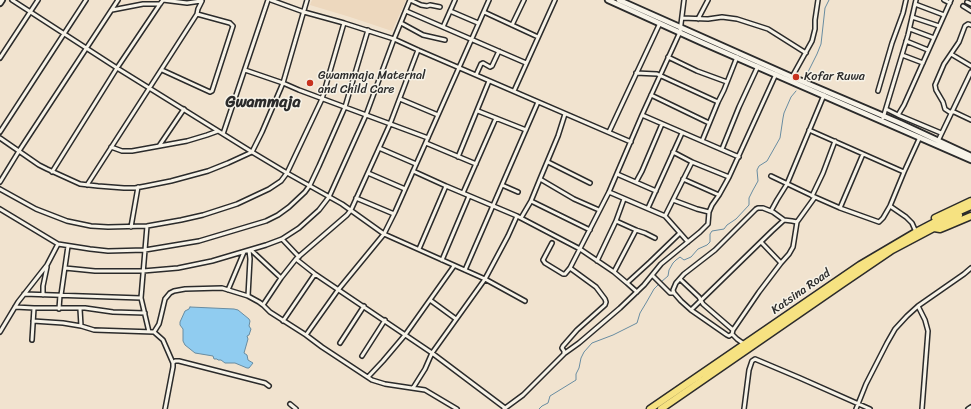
<!DOCTYPE html>
<html>
<head>
<meta charset="utf-8">
<style>
	body { margin:0 }
	canvas { display:block; background:#f1e3cf }
</style>
</head>
<body>
<canvas width="971" height="409"></canvas>
<script>
const ctx = document.querySelector('canvas').getContext('2d');
ctx.lineJoin = 'round';
function fill(path, color) {
  ctx.fillStyle = color;
  ctx.fill(path, 'evenodd');
}
function toPath(rows) {
  const path = new Path2D();
  for (const r of rows) {
    path.moveTo(r[0], r[1]);
    for (let i = 2; i < r.length; i += 2) path.lineTo(r[i], r[i + 1]);
  }
  return path;
}
function strokePath(path, color, width, dash) {
  ctx.strokeStyle = color;
  ctx.lineWidth = width;
  ctx.lineCap = dash ? 'butt' : 'round';
  ctx.setLineDash(dash || []);
  ctx.stroke(path);
}
function drawText(font, color, halo, rows, align = 'center') {
  ctx.font = font + ' Sriracha,sans-serif';
  ctx.lineWidth = 3;
  ctx.setLineDash([]);
  ctx.textBaseline = 'middle';
  ctx.strokeStyle = halo;
  ctx.fillStyle = color;
  for (const [text, x, y, turn = 0] of rows) {
    ctx.save();
    ctx.translate(x, y);
    ctx.rotate((+turn || 0) * Math.PI / 180);
    ctx.textAlign = isNaN(turn) ? turn : align;
    if (halo) ctx.strokeText(text, 0, 0);
    ctx.fillText(text, 0, 0);
    ctx.restore();
  }
}
fill(toPath([
	[312,0,406,0,392,31,350,17,310,5]
]), '#edd8be');
const water = toPath([
	[190,307,234,309,238,310,249,319,250,321,249,326,251,329,249,335,247,336,248,339,244,353,247,355,248,360,253,363,249,368,247,368,235,363,225,363,221,360,218,360,217,359,214,359,213,356,195,353,185,345,183,341,183,329,180,325,180,322,185,311,189,309,190,307]
]);
fill(water, '#90ccf0');
strokePath(water, '#688ca1', 1);
strokePath(toPath([
	[806,76,817,54,821,44,825,8,829,0],
	[661,282,668,276,669,270,673,263,676,260,680,257,684,260,691,257,698,249,707,245,710,242,710,234,712,231,724,229,727,225,736,219,749,205,749,198,753,190,758,181,757,170,759,166,767,161,780,138,783,118,784,113,791,97,796,91],
	[539,409,542,406,548,403,550,396,576,380,576,374,579,368,581,358,584,352,592,343,613,335,637,323,640,313,646,303,654,289,659,284]
]), '#688ca1', 1);
const street = toPath([
	[12,0,117,68,252,152,287,173,342,204,384,234,485,279,525,301],
	[163,0,187,3,201,1],
	[271,0,304,12,344,23,394,39,418,50,631,142],
	[410,0,421,5,427,6,430,5,440,7],
	[944,0,950,3],
	[967,2,971,4],
	[915,4,944,15],
	[963,6,971,11],
	[112,10,143,4,160,4],
	[406,11,526,63],
	[450,11,478,23],
	[484,12,538,37],
	[912,17,939,26],
	[682,18,708,19,722,17,737,19,768,29,806,53],
	[698,19,708,0],
	[401,23,423,35,445,40],
	[512,25,524,0],
	[443,27,455,0],
	[910,29,934,38],
	[906,41,928,50],
	[951,54,971,66],
	[902,55,923,63],
	[668,57,697,71,727,82],
	[0,58,38,0],
	[162,70,210,92,212,91,233,26,230,23,197,14],
	[245,70,283,83,299,90,428,138],
	[636,73,657,74,718,102],
	[476,75,481,64,483,63,490,67,492,66,499,51],
	[792,77,812,41,815,29,815,20,818,0],
	[514,91,555,0],
	[878,91,892,43,903,13,906,0],
	[651,95,709,123],
	[400,99,438,115],
	[886,109,898,115,941,133],
	[478,111,526,130],
	[952,111,971,120],
	[951,113,945,109,943,102,936,90,935,85,944,64,959,42,965,26,968,24,971,25],
	[642,115,739,157],
	[898,115,904,105,951,0],
	[883,118,908,35,916,0],
	[809,130,904,172],
	[0,132,86,0],
	[609,132,660,23],
	[223,134,268,0],
	[0,138,39,165,47,169,80,184,98,186,124,188,135,188,146,186,171,181,208,171,228,163,252,152,262,132,283,83,307,0],
	[702,141,718,102,724,90,737,57],
	[938,141,971,72],
	[426,143,476,164],
	[159,146,184,109],
	[111,147,122,151,132,151,187,141,207,135,218,131],
	[379,148,416,164],
	[722,149,739,107,758,66],
	[458,157,489,81],
	[548,162,590,183],
	[692,162,729,177],
	[413,171,446,186,517,216,580,249,614,272,627,283,650,262,680,233],
	[52,172,117,68,160,4,163,0],
	[368,173,405,189],
	[617,174,656,191],
	[771,176,815,197,840,208,879,222,883,218,890,206,904,172,920,137],
	[540,179,574,199,599,210],
	[683,179,719,195],
	[0,182,19,151,118,0],
	[636,182,642,171,662,124],
	[87,185,197,14,198,9,202,1],
	[502,185,518,192],
	[0,189,36,209,67,221,91,226,108,227,147,226,181,220,203,215,237,204,269,189,281,181,287,173,322,99,344,23],
	[609,192,665,216,688,242],
	[463,193,496,118],
	[812,196,823,173,835,141],
	[356,198,394,214],
	[624,199,616,221,636,230,645,233,655,238],
	[673,200,697,209,709,212],
	[531,201,590,230],
	[890,206,906,217,912,223,916,232],
	[648,208,682,133],
	[840,208,863,154],
	[0,209,58,244,90,249,108,251,145,250,199,241,266,221,278,215,289,207,305,192,310,185,319,166,345,107,368,30],
	[771,211,777,200,787,184,824,95],
	[665,216,692,162,673,152],
	[521,218,531,201,540,179,558,136,565,114],
	[147,226,141,298,149,332],
	[131,227,138,187],
	[282,239,299,257],
	[761,242,781,263],
	[552,243,543,260,545,263,563,274,565,274,570,268,609,192,642,115,680,32,684,0],
	[419,249,446,186],
	[251,250,281,278],
	[296,259,315,274,432,353,505,408],
	[442,260,469,196],
	[597,261,616,221],
	[65,268,95,271,143,271,178,268,212,261,266,245,282,239,299,228,319,210,329,197,366,115,394,39,410,0],
	[465,270,538,102],
	[614,272,636,230],
	[652,275,670,293,674,293],
	[680,279,699,297,703,304,733,330],
	[627,283,637,292],
	[228,290,244,252],
	[24,294,141,298],
	[43,295,43,286,47,267],
	[61,295,68,246],
	[248,296,250,259,249,250],
	[430,300,456,319],
	[263,305,281,278,296,259,347,215,351,210,390,124,418,50],
	[918,306,925,320,928,331,922,409],
	[15,307,34,308,32,340],
	[34,308,85,308,113,312,145,313],
	[59,309,60,295],
	[80,309,81,326],
	[691,310,772,231,784,220],
	[33,321,63,323,81,326,94,330,154,332,163,340,173,363,173,367,165,409],
	[283,321,315,274],
	[0,332,18,302,47,265,58,244],
	[154,332,159,324,161,316,165,299,170,293,174,291,185,289,222,288,248,296,259,302,263,305,270,312,306,335,322,347,372,380,385,384,425,390,457,409],
	[732,334,729,336,727,335,691,310,681,301,674,293,673,290,676,283,684,274,715,250,756,209,758,208,763,208,773,212,784,220,792,221,797,222],
	[732,334,733,330,759,292,781,263,789,254,793,247,794,241,797,222,815,197],
	[732,334,737,339,744,344],
	[306,335,338,290,384,234,395,212,489,0],
	[340,343,364,306],
	[565,353,579,343,620,308,644,285,661,264,700,232,708,224,709,212,712,205,719,195,729,177,776,74],
	[362,356,385,320],
	[173,363,175,361,179,361,265,383,269,386],
	[368,377,383,361,405,335,454,266],
	[413,388,425,369,432,353,485,279,508,236,517,216],
	[290,404,296,409],
	[504,409,523,395,564,354,564,351,562,348,563,346,577,330,605,305,606,302,605,299,596,287,570,268],
	[744,409,749,370,752,361,755,359,800,378,870,409],
	[856,409,866,384,887,343,895,329,907,316,918,306,964,274,971,268],
	[968,409,971,407]
]);
const secondary = toPath([
	[608,0,703,43,971,160],
	[619,0,792,77,900,123,971,156],
	[0,3,2,0]
]);
const highway = toPath([
	[935,218,971,201],
	[934,228,940,229,945,227,971,216],
	[650,409,860,265,916,232,937,221,971,206],
	[661,409,842,284,892,250,943,223,959,215]
]);
strokePath(street, '#2b2b2b', 6);
strokePath(secondary, '#2b2b2b', 8);
strokePath(highway, '#2b2b2b', 9);
strokePath(street, '#f7f3e8', 3);
strokePath(secondary, '#f7f3e8', 4.5);
strokePath(highway, '#f6e281', 6);
for (const [x, y, r, color] of [
	[796,77,4,"#c8321e"],
	[310,83,4,"#c8321e"]
]) {
  const dot = new Path2D();
  dot.arc(x, y, r, 0, 2 * Math.PI);
  ctx.fillStyle = color;
  ctx.fill(dot);
  strokePath(dot, '#f7f3e8', 1.5);
}
drawText('12px', '#2b2b2b', '#f7f3e8', [
	["Gwammaja Maternal",318,76],
	["and Child Care",318,90],
	["Kofar Ruwa",804,77]
], 'left');
drawText('12px', '#2b2b2b', '#f7f3e8', [
	["Katsina Road",801,292,-35]
]);
drawText('bold 16px', '#2b2b2b', '#f7f3e8', [
	["Gwammaja",263,103]
]);
</script>
</body>
</html>
